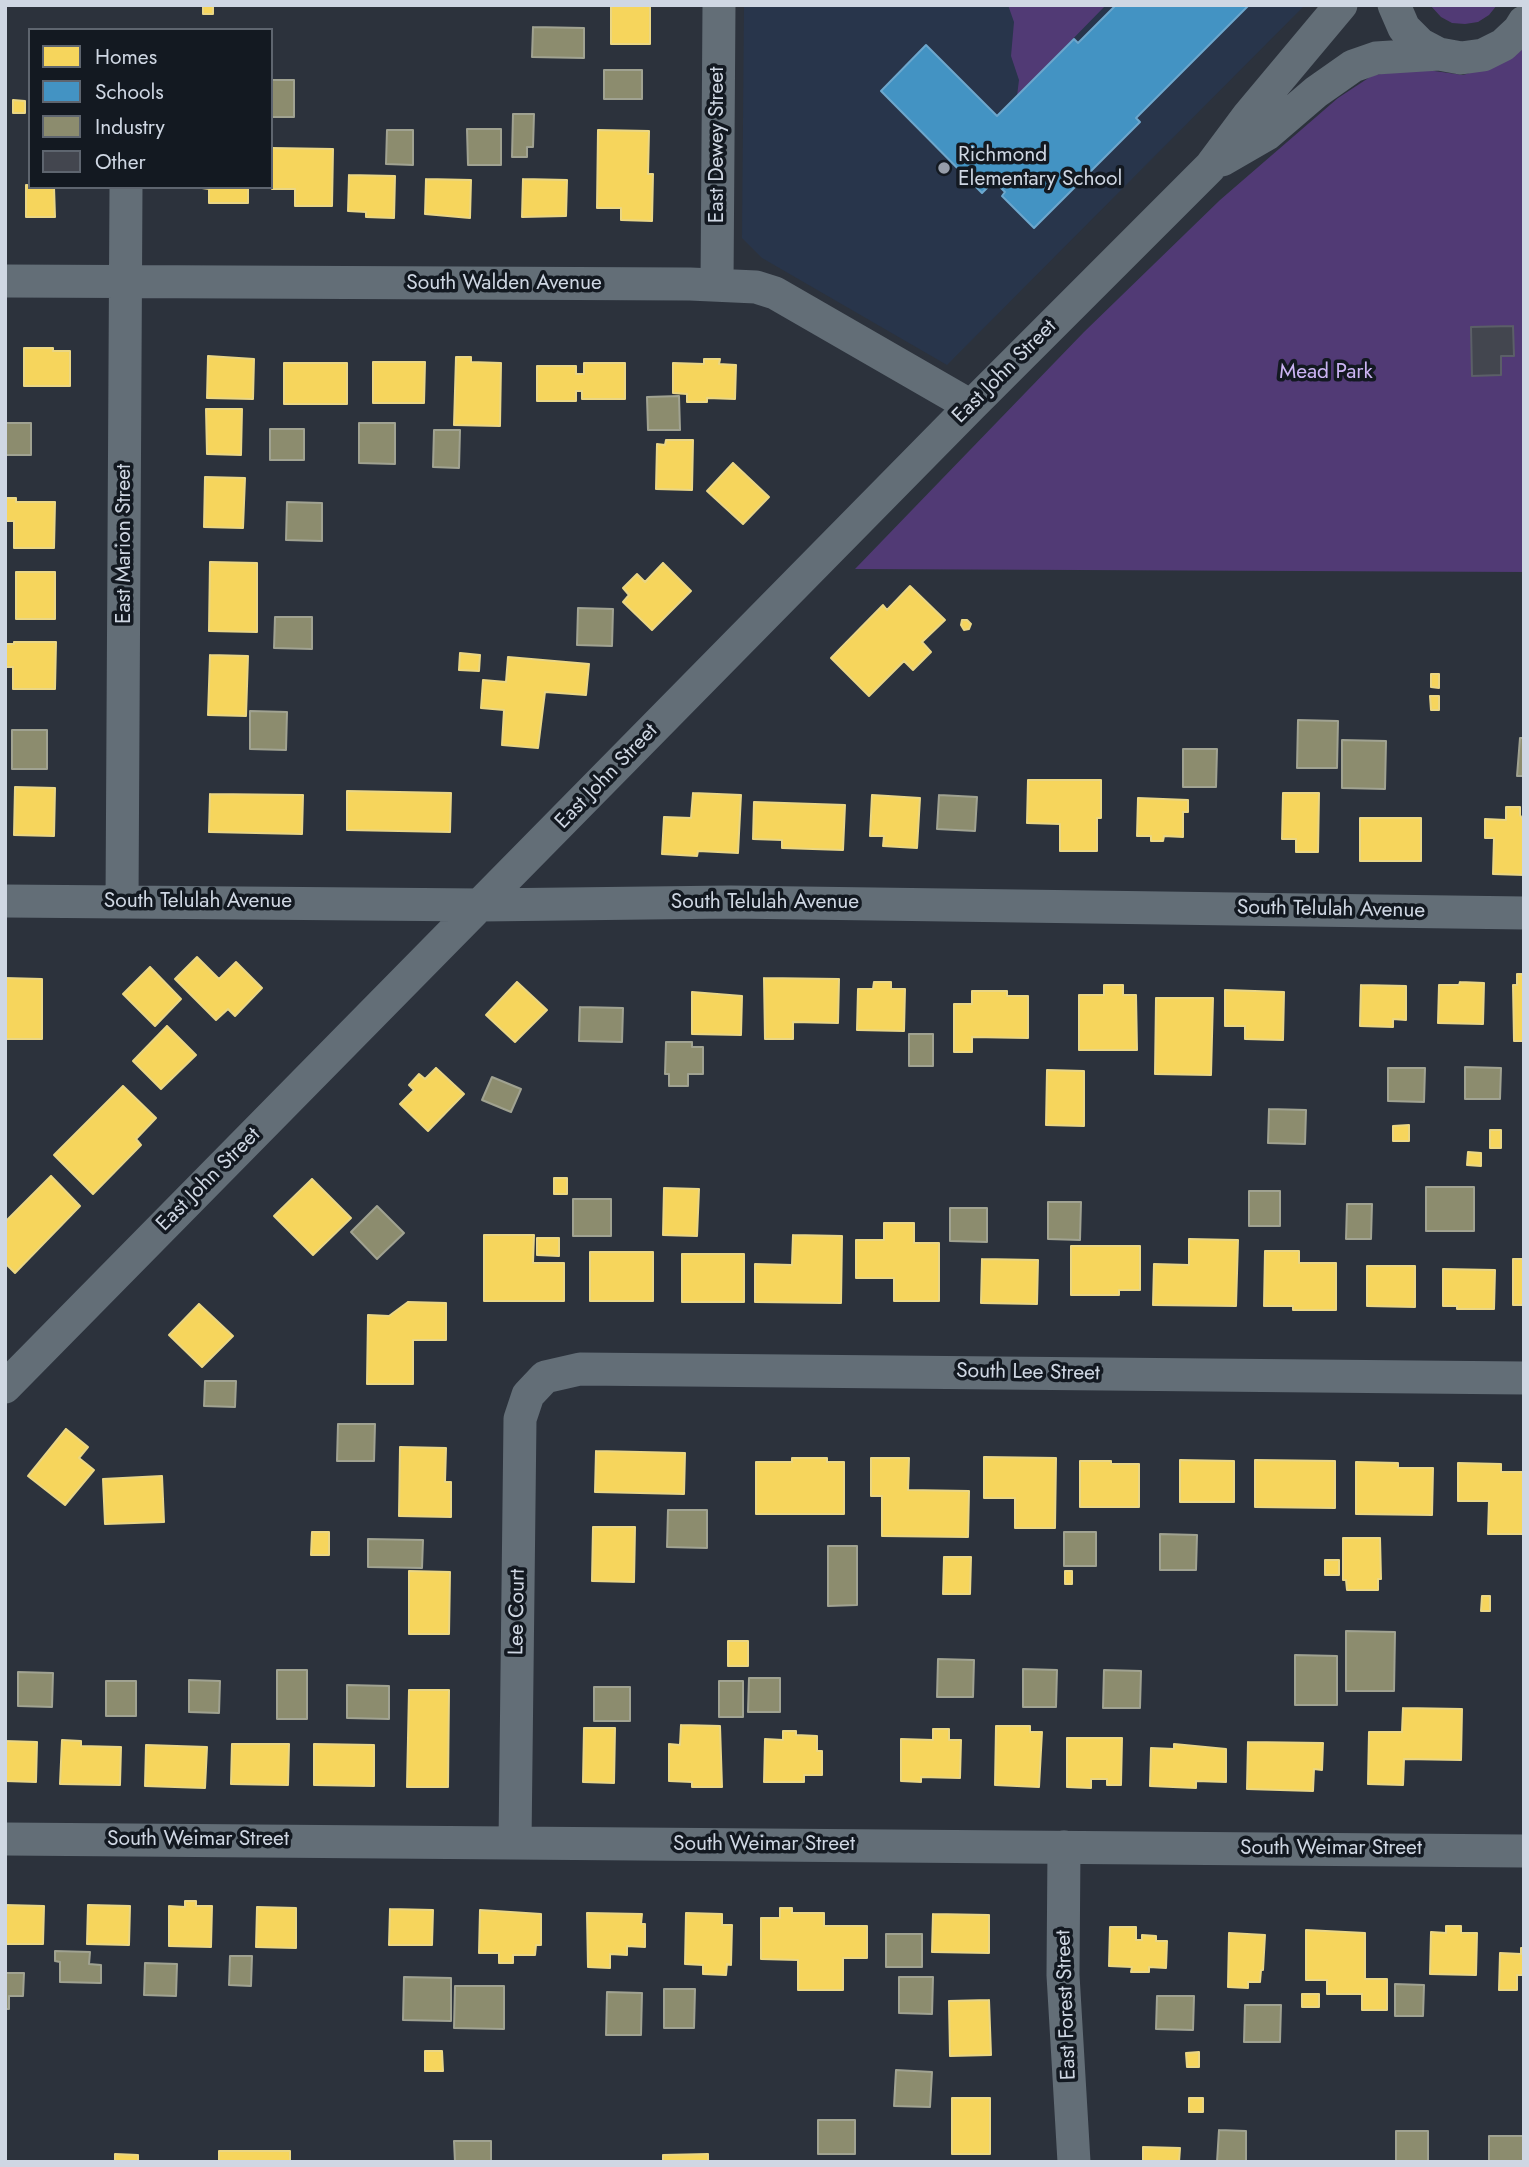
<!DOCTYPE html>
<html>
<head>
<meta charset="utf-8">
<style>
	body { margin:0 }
	#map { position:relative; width:1529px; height:2167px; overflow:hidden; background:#2c323c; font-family:Jost,sans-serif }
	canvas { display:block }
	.frame { position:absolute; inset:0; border:7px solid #cfd7e3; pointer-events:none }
	.legend { position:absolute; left:28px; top:28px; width:245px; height:161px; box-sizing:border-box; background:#131921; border:2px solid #5e656f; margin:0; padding:9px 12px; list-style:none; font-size:21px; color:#cfd7e3 }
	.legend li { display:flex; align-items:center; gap:14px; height:35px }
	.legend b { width:35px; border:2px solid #5e656f }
</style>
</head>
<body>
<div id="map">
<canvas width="1529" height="2167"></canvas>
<div class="frame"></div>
<ul class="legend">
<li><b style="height:19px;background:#f6d55c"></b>Homes</li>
<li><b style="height:19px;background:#4393c3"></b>Schools</li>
<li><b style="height:19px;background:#8c8c6e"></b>Industry</li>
<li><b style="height:19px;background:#43464f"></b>Other</li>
</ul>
</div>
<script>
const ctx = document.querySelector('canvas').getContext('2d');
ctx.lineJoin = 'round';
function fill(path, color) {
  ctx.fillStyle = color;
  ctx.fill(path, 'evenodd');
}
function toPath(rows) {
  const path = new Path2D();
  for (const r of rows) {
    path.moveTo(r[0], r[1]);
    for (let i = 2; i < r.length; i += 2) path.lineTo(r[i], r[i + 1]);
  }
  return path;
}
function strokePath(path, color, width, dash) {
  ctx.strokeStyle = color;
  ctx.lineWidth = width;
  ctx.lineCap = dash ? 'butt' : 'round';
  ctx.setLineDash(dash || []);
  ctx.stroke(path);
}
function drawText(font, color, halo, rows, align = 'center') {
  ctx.font = font + ' Jost,sans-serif';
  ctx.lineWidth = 7;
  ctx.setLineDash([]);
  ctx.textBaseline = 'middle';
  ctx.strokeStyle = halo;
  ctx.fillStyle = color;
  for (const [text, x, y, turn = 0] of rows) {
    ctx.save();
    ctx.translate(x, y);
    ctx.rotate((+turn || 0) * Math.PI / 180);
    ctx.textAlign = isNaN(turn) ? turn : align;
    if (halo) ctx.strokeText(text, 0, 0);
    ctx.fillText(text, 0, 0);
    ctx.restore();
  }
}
fill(toPath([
	[744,5,1305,5,947,365,762,258,742,238]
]), '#28354b');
fill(toPath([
	[1008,5,1106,5,1017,96,1019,80,1011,56,1014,22],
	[1430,5,1497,5,1489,15,1478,22,1465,24,1452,23,1441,17],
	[1524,47,1524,572,855,569,1084,332,1220,200,1338,98,1373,75,1420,69,1463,75,1501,63]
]), '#513a75');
const homes = toPath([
	[203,5,213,5,213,14,203,14,203,5],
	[611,5,650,5,650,44,611,44,611,5],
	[13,100,25,101,25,113,13,113,13,100],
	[598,130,649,131,648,174,653,174,652,221,621,220,621,208,597,208,598,130],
	[272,148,333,149,332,206,295,206,295,189,272,189,272,148],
	[349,175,395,176,394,218,366,217,366,212,348,211,349,175],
	[426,179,471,180,470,218,425,214,426,179],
	[523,179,567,180,566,216,522,217,523,179],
	[26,185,54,187,55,217,26,217,26,185],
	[195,187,248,187,248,203,209,203,209,189,195,187],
	[24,348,53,348,53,351,70,351,70,386,24,386,24,348],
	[208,356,254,359,253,399,207,398,208,356],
	[456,357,471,357,471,362,501,363,500,426,454,425,456,357],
	[704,359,720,359,719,364,736,365,735,399,707,398,707,402,687,402,687,394,673,393,673,363,704,364,704,359],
	[373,362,425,362,424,403,373,403,373,362],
	[284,363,347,363,347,404,284,404,284,363],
	[584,363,625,363,625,399,582,399,582,391,576,391,576,401,537,401,537,366,576,366,576,374,584,374,584,363],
	[206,409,242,409,241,455,207,454,206,409],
	[666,440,693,440,692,490,656,489,657,444,665,445,666,440],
	[733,463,769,497,743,524,707,491,733,463],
	[205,477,245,478,243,528,204,527,205,477],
	[5,498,16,498,16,502,55,502,54,548,14,548,14,521,5,521,5,498],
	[210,562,257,563,257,632,209,631,210,562],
	[663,563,691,591,652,630,623,602,629,595,623,588,637,574,645,582,663,563],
	[16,572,55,572,55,619,16,619,16,572],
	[910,586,945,620,922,642,931,652,913,670,904,661,869,696,831,658,883,605,887,610,910,586],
	[962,620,967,620,971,624,969,629,964,630,961,625,962,620],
	[14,642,56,642,55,689,13,689,13,667,5,667,5,644,14,644,14,642],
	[460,653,480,655,479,671,459,670,460,653],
	[210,655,248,656,246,716,208,715,210,655],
	[508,657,589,664,586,695,545,692,538,748,502,745,504,710,481,708,483,680,506,682,508,657],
	[1431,674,1439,674,1439,688,1431,687,1431,674],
	[1430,696,1439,696,1439,710,1431,710,1430,696],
	[1028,780,1101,780,1101,818,1097,818,1097,851,1060,851,1060,824,1027,823,1028,780],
	[15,787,55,788,54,836,14,835,15,787],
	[347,791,451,793,450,832,347,830,347,791],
	[693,793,741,795,738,853,698,851,697,856,662,854,664,817,691,818,693,793],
	[1283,793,1319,793,1318,852,1296,852,1296,839,1282,839,1283,793],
	[210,794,303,795,302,834,209,832,210,794],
	[872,795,920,798,917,848,883,846,884,836,870,836,872,795],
	[1138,798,1188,800,1188,812,1183,812,1183,837,1164,836,1163,841,1151,841,1151,836,1137,836,1138,798],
	[754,802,845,805,843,850,782,848,782,840,753,839,754,802],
	[1506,807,1520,807,1520,815,1524,822,1524,875,1493,874,1494,838,1485,838,1485,819,1506,820,1506,807],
	[1360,818,1421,818,1421,861,1360,861,1360,818],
	[197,957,219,979,236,962,262,988,235,1016,228,1009,216,1020,175,979,197,957],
	[150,967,181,999,155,1026,123,994,150,967],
	[1517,974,1524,974,1524,1041,1514,1041,1513,985,1517,985,1517,974],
	[5,978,42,979,42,1039,5,1039,5,978],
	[764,978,839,979,838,1023,793,1022,793,1039,765,1039,764,978],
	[517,982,547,1010,515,1042,486,1015,517,982],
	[874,982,891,982,891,989,905,989,904,1031,857,1030,858,989,873,989,874,982],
	[1460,982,1484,983,1483,1024,1438,1023,1439,985,1459,985,1460,982],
	[1104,985,1123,985,1123,995,1136,995,1137,1050,1079,1050,1079,995,1104,995,1104,985],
	[1361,985,1406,986,1406,1020,1393,1019,1393,1027,1360,1026,1361,985],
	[1225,990,1284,992,1283,1040,1245,1039,1245,1026,1225,1026,1225,990],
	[972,991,1007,991,1007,996,1028,996,1028,1038,972,1037,972,1052,954,1052,954,1004,972,1004,972,991],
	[692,992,742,996,741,1035,692,1034,692,992],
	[1156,998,1213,998,1211,1075,1155,1074,1156,998],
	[167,1026,196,1055,161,1089,133,1061,167,1026],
	[436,1068,464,1094,428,1131,400,1104,414,1090,409,1085,419,1074,425,1079,436,1068],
	[1047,1070,1084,1071,1084,1126,1046,1125,1047,1070],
	[123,1086,156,1118,136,1139,141,1145,93,1194,54,1155,123,1086],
	[1409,1125,1409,1141,1393,1141,1393,1126,1409,1125],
	[1490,1130,1501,1130,1501,1148,1490,1148,1490,1130],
	[1468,1152,1481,1153,1481,1166,1467,1165,1468,1152],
	[51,1176,80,1206,15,1273,5,1263,5,1222,51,1176],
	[554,1178,567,1178,567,1194,554,1194,554,1178],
	[312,1179,351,1218,313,1255,274,1216,312,1179],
	[664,1188,699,1189,697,1236,663,1235,664,1188],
	[884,1223,914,1223,914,1243,939,1243,939,1301,894,1301,894,1278,856,1278,856,1240,884,1240,884,1223],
	[484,1235,534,1235,533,1263,564,1263,564,1301,484,1301,484,1235],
	[793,1235,842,1236,841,1303,755,1302,755,1264,792,1265,793,1235],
	[537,1238,559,1238,559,1256,537,1255,537,1238],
	[1189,1239,1238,1240,1236,1306,1153,1305,1154,1264,1189,1265,1189,1239],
	[1071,1246,1140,1246,1140,1290,1119,1290,1119,1295,1071,1295,1071,1246],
	[1265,1251,1299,1251,1299,1263,1336,1263,1336,1310,1293,1310,1293,1306,1264,1306,1265,1251],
	[590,1252,653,1252,653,1301,590,1301,590,1252],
	[682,1254,744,1254,744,1302,682,1302,682,1254],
	[982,1259,1038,1260,1037,1304,981,1303,982,1259],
	[1513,1259,1524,1259,1524,1305,1513,1305,1513,1259],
	[1367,1266,1415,1266,1415,1307,1367,1306,1367,1266],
	[1443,1269,1495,1270,1494,1309,1457,1309,1457,1306,1443,1306,1443,1269],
	[408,1302,446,1303,446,1340,413,1340,413,1384,367,1384,368,1315,389,1316,408,1302],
	[199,1304,233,1336,202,1367,169,1335,199,1304],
	[66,1429,88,1447,79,1458,94,1470,65,1505,28,1476,66,1429],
	[400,1447,446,1448,445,1482,451,1482,451,1517,399,1516,400,1447],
	[596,1451,685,1453,684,1494,595,1492,596,1451],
	[984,1457,1056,1458,1055,1528,1015,1528,1015,1498,984,1498,984,1457],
	[792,1458,827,1458,827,1462,844,1462,844,1514,756,1514,756,1462,792,1462,792,1458],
	[871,1458,909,1458,908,1490,969,1491,968,1537,882,1536,882,1496,871,1496,871,1458],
	[1180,1460,1234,1461,1234,1502,1180,1502,1180,1460],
	[1255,1460,1335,1461,1335,1508,1255,1507,1255,1460],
	[1080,1461,1111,1461,1111,1464,1139,1464,1139,1507,1080,1507,1080,1461],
	[1356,1462,1398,1463,1398,1468,1433,1468,1432,1515,1356,1514,1356,1462],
	[1458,1463,1501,1464,1501,1472,1524,1472,1524,1534,1488,1534,1489,1501,1458,1501,1458,1463],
	[162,1476,164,1522,105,1524,103,1479,162,1476],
	[593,1527,635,1527,634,1582,592,1581,593,1527],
	[312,1532,329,1532,329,1555,311,1555,312,1532],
	[1343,1538,1380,1538,1381,1579,1378,1579,1378,1590,1347,1590,1346,1580,1343,1580,1343,1538],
	[944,1557,971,1557,970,1594,943,1594,944,1557],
	[1325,1560,1339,1560,1339,1575,1325,1575,1325,1560],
	[409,1571,450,1572,449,1634,409,1634,409,1571],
	[1065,1571,1072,1571,1072,1584,1065,1584,1065,1571],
	[1482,1596,1490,1596,1490,1611,1481,1611,1482,1596],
	[728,1641,748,1641,748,1666,728,1666,728,1641],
	[409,1690,449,1690,448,1787,407,1787,409,1690],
	[1403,1708,1462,1709,1461,1760,1404,1759,1403,1785,1368,1784,1369,1732,1402,1732,1403,1708],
	[681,1725,720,1726,722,1787,692,1787,692,1782,669,1781,669,1744,680,1745,681,1725],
	[996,1726,1030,1726,1030,1732,1042,1732,1039,1787,995,1785,996,1726],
	[584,1728,615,1728,614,1783,583,1782,584,1728],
	[933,1729,949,1729,949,1740,961,1740,960,1778,921,1777,921,1782,901,1781,901,1739,933,1740,933,1729],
	[783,1731,796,1731,796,1735,817,1736,817,1751,822,1751,822,1775,804,1775,804,1782,764,1782,765,1739,783,1740,783,1731],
	[1067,1738,1122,1738,1121,1785,1107,1785,1107,1779,1091,1779,1091,1788,1067,1787,1067,1738],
	[62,1740,81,1741,81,1746,121,1747,120,1785,60,1784,62,1740],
	[5,1741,37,1742,36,1782,5,1781,5,1741],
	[1248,1742,1323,1743,1322,1770,1314,1769,1313,1791,1247,1789,1248,1742],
	[232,1744,289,1744,288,1785,231,1784,232,1744],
	[314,1744,374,1745,374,1786,314,1785,314,1744],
	[1174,1744,1226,1749,1226,1782,1196,1781,1196,1788,1150,1786,1151,1748,1174,1749,1174,1744],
	[146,1745,207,1747,205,1788,145,1786,146,1745],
	[185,1901,196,1901,196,1906,212,1906,211,1947,169,1946,169,1906,185,1907,185,1901],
	[5,1905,44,1906,43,1944,5,1944,5,1905],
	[88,1905,130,1906,129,1945,87,1944,88,1905],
	[257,1907,296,1908,296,1948,256,1947,257,1907],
	[780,1908,792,1908,792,1913,824,1913,824,1926,867,1926,867,1958,843,1958,843,1990,798,1990,798,1960,761,1959,761,1918,780,1918,780,1908],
	[390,1909,433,1910,432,1945,389,1945,390,1909],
	[480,1910,541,1914,541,1945,536,1945,535,1955,513,1955,513,1963,499,1963,499,1953,479,1953,480,1910],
	[587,1913,642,1914,641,1924,645,1924,645,1947,627,1946,627,1955,610,1954,610,1968,588,1967,587,1913],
	[686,1913,722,1914,722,1925,732,1925,731,1965,727,1964,726,1975,703,1974,703,1965,685,1964,686,1913],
	[933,1914,989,1915,989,1953,932,1952,933,1914],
	[1446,1926,1461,1926,1461,1933,1477,1933,1476,1975,1430,1974,1431,1932,1446,1933,1446,1926],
	[1110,1927,1136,1927,1136,1940,1142,1940,1142,1935,1156,1936,1156,1941,1167,1941,1166,1968,1149,1967,1149,1972,1131,1972,1132,1967,1109,1966,1110,1927],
	[1306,1930,1365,1933,1365,1979,1387,1979,1387,2010,1362,2010,1362,1994,1327,1994,1327,1980,1306,1980,1306,1930],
	[1229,1933,1265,1935,1263,1970,1261,1970,1260,1982,1248,1982,1248,1988,1228,1987,1229,1933],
	[1521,1948,1524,1948,1524,1975,1517,1975,1517,1990,1499,1990,1500,1953,1521,1954,1521,1948],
	[1302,1994,1319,1994,1319,2007,1302,2007,1302,1994],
	[989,2000,991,2055,950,2056,949,2001,989,2000],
	[425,2051,442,2051,443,2071,425,2071,425,2051],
	[1199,2052,1199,2067,1187,2067,1186,2053,1199,2052],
	[952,2098,990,2098,990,2154,952,2154,952,2098],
	[1189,2098,1203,2098,1203,2112,1189,2112,1189,2098],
	[1143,2147,1180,2148,1179,2162,1143,2162,1143,2147],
	[219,2151,290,2151,290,2162,219,2162,219,2151],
	[115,2154,138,2155,138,2162,115,2162,115,2154],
	[708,2154,708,2162,663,2162,663,2155,708,2154]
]);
fill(homes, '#f6d55c');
strokePath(homes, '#ead684', 2);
const schools = toPath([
	[1116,5,1249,5,1136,118,1140,122,1034,228,1002,196,1005,192,994,181,982,193,881,91,926,45,997,116,1074,39,1078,43,1116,5]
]);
fill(schools, '#4393c3');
strokePath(schools, '#6da7cd', 2);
const industry = toPath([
	[533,27,584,28,584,58,532,57,533,27],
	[604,70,642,70,642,99,604,99,604,70],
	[271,80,294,80,294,117,271,117,271,80],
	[513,114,534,114,533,147,527,147,527,157,512,157,513,114],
	[467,129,501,129,501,165,468,165,467,129],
	[387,130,413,130,413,165,386,164,387,130],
	[679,396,680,430,648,430,647,397,679,396],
	[5,423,31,423,31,455,5,455,5,423],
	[359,423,395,423,395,464,359,463,359,423],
	[270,429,304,429,304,460,270,460,270,429],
	[434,430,460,430,459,468,433,467,434,430],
	[287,502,322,503,322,541,286,540,287,502],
	[578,608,613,609,612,646,577,645,578,608],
	[275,617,312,617,312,649,274,648,275,617],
	[250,711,287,712,286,750,250,749,250,711],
	[1298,720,1338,721,1337,768,1297,768,1298,720],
	[12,730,47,730,47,769,12,769,12,730],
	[1520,738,1524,738,1524,776,1517,776,1520,738],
	[1342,740,1386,741,1385,789,1342,788,1342,740],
	[1183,749,1217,749,1216,787,1183,787,1183,749],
	[939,795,977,797,975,831,937,829,939,795],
	[580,1007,623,1008,622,1042,579,1041,580,1007],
	[909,1034,933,1034,933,1066,909,1066,909,1034],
	[666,1042,692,1042,692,1047,703,1047,703,1074,688,1074,688,1086,669,1086,669,1074,665,1074,666,1042],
	[1465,1067,1501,1068,1500,1099,1465,1099,1465,1067],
	[1388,1068,1425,1068,1424,1102,1388,1101,1388,1068],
	[492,1077,521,1089,511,1112,482,1100,492,1077],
	[1269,1109,1306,1110,1305,1144,1268,1143,1269,1109],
	[1426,1187,1474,1187,1474,1231,1426,1231,1426,1187],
	[1249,1191,1280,1191,1280,1226,1249,1226,1249,1191],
	[573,1199,611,1199,611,1236,573,1236,573,1199],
	[1048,1202,1081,1202,1080,1240,1048,1239,1048,1202],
	[1347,1204,1372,1204,1371,1239,1346,1239,1347,1204],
	[377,1206,404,1233,377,1259,351,1232,377,1206],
	[950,1208,987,1208,987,1242,950,1241,950,1208],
	[205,1381,236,1381,235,1407,204,1406,205,1381],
	[338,1424,375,1424,374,1461,337,1461,338,1424],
	[668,1510,707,1510,707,1548,667,1547,668,1510],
	[1064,1532,1096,1532,1096,1566,1064,1566,1064,1532],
	[1160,1534,1197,1535,1196,1570,1160,1570,1160,1534],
	[368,1539,423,1540,422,1568,368,1567,368,1539],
	[828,1546,857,1546,857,1605,828,1606,828,1546],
	[1346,1631,1395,1632,1394,1691,1346,1691,1346,1631],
	[1295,1655,1337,1656,1337,1705,1295,1705,1295,1655],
	[938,1659,974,1660,973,1697,937,1697,938,1659],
	[1023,1669,1057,1670,1056,1707,1023,1707,1023,1669],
	[277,1670,307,1670,307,1719,277,1719,277,1670],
	[1104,1670,1141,1671,1140,1708,1103,1708,1104,1670],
	[18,1672,53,1673,52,1707,18,1706,18,1672],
	[749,1678,780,1678,780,1712,748,1712,749,1678],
	[189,1680,220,1681,219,1713,189,1712,189,1680],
	[106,1681,136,1681,136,1716,106,1716,106,1681],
	[719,1681,743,1681,743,1717,719,1717,719,1681],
	[347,1685,389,1686,389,1719,347,1718,347,1685],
	[594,1687,630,1687,630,1721,594,1721,594,1687],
	[886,1934,922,1934,922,1967,886,1967,886,1934],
	[55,1951,90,1952,89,1964,101,1965,101,1983,60,1982,60,1962,55,1961,55,1951],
	[230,1956,252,1956,251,1986,229,1985,230,1956],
	[145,1963,177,1964,176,1996,144,1995,145,1963],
	[5,1973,24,1973,23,1996,9,1996,9,2009,5,2009,5,1973],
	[404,1977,451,1978,451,2021,403,2020,404,1977],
	[899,1977,933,1977,932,2014,899,2013,899,1977],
	[1395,1984,1424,1985,1423,2016,1395,2016,1395,1984],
	[455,1986,504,1986,504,2029,454,2028,455,1986],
	[664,1989,695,1989,694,2028,664,2028,664,1989],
	[607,1992,642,1993,641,2035,606,2035,607,1992],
	[1157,1996,1194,1996,1193,2030,1156,2029,1157,1996],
	[1245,2005,1281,2005,1280,2042,1244,2042,1245,2005],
	[896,2070,932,2072,930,2107,894,2106,896,2070],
	[818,2120,855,2120,855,2154,818,2154,818,2120],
	[1219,2130,1246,2131,1246,2162,1217,2162,1219,2130],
	[1396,2131,1428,2131,1428,2162,1396,2162,1396,2131],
	[1489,2136,1523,2136,1523,2162,1489,2162,1489,2136],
	[454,2141,491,2141,491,2162,455,2162,454,2141]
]);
fill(industry, '#8c8c6e');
strokePath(industry, '#a0a291', 2);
const building = toPath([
	[1513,326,1514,356,1501,356,1501,375,1472,376,1471,327,1513,326]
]);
fill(building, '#43464f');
strokePath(building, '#5b5f67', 2);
strokePath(toPath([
	[1394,5,1404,28,1420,44,1439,54,1461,58,1483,55,1503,45,1519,30,1524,22],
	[1222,160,1267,134,1316,92,1353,66,1376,58,1439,54],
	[5,281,690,284,756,287,775,293,971,406],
	[717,285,719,5],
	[5,901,482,905,731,902,1524,913],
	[122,902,126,187],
	[5,1387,971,406,1210,167,1248,116,1341,5],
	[5,1839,1524,1851],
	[515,1843,520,1419,528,1395,545,1377,580,1369,1524,1378],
	[1064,1847,1063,1975,1074,2162]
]), '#636e77', 33);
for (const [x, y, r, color] of [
	[944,168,7,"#969da9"]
]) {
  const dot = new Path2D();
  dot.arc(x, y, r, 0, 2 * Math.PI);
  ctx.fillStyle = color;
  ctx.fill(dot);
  strokePath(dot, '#131921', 2.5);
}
drawText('21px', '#cfd7e3', '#131921', [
	["East Dewey Street",718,145,-90],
	["South Walden Avenue",504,284],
	["East John Street",1005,372,-45],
	["East Marion Street",125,544,-90],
	["East John Street",607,777,-46],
	["South Telulah Avenue",198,902],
	["South Telulah Avenue",765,903],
	["South Telulah Avenue",1331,910,1],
	["East John Street",209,1180,-45],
	["South Lee Street",1028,1373,1],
	["Lee Court",518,1612,-89],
	["South Weimar Street",198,1840],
	["South Weimar Street",764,1845],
	["South Weimar Street",1331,1849],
	["East Forest Street",1067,2005,-92]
]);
drawText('21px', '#cfd7e3', '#131921', [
	["Richmond",958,156],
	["Elementary School",958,180]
], 'left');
drawText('21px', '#cbb4f3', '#131921', [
	["Mead Park",1326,373]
]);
</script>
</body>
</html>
